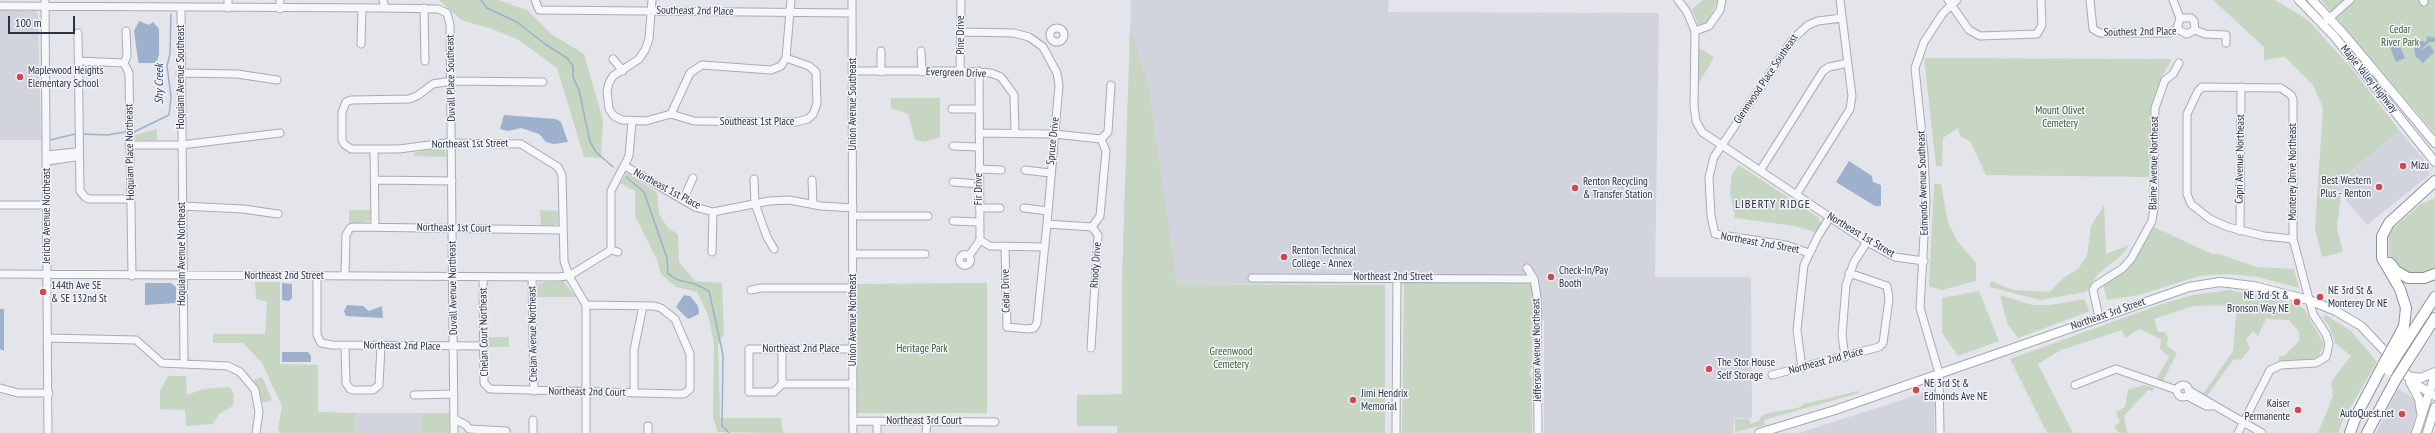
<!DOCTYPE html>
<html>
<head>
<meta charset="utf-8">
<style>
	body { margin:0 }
	#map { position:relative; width:2435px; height:433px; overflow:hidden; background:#e3e5eb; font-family:"PT Sans Narrow",sans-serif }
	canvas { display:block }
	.scale { position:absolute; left:8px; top:16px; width:67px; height:18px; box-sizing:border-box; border:2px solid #2a3144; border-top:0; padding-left:5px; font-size:12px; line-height:14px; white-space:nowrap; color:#2a3144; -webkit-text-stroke:3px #f2f4f8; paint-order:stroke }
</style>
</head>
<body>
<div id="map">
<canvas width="2435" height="433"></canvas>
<div class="scale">100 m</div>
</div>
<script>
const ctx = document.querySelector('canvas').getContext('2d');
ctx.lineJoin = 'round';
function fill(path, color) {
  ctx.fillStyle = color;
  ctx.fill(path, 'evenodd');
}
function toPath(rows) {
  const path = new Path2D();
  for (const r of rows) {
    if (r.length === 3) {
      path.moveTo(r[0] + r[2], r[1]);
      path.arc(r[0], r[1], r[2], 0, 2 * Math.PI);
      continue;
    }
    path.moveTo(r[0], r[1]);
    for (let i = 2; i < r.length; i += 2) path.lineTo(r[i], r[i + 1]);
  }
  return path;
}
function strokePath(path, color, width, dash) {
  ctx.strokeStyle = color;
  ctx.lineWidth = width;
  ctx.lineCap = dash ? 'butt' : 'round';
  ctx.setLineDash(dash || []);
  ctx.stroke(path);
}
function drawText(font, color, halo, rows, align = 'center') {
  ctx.font = font + ' "PT Sans Narrow",sans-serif';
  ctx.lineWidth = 3;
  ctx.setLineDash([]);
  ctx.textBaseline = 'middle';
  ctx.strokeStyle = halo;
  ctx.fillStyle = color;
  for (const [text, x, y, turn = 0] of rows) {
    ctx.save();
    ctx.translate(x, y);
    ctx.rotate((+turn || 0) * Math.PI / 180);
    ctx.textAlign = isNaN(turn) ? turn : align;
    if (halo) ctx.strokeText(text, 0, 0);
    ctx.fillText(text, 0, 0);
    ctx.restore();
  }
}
fill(toPath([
	[1131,0,1389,0,1388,12,1659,13,1655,277,1751,277,1752,418,1734,418,1733,433,1544,433,1544,320,1532,320,1532,283,1122,284],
	[0,10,35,11,38,14,41,140,0,140],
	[2400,131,2431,168,2428,176,2367,225,2333,185],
	[1935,389,1934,433,1799,433],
	[2398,389,2415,399,2418,408,2411,433,2376,433],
	[355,413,422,413,422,433,355,433]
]), '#d1d4dd');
fill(toPath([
	[439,0,498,0,527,10,551,34,584,54,603,120,601,158,584,157,557,68,519,40,489,28,461,20],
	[1703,0,1718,0,1707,23,1702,25,1698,24,1692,9],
	[2213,0,2275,0,2308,20,2352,69,2400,131,2333,185,2341,194,2337,228,2343,252,2322,257,2315,229,2323,108,2313,85,2285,57,2264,60,2264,47],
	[2321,0,2435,0,2435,134,2341,23],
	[1130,31,1148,84,1177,284,1385,285,1385,433,1117,433,1117,426,1077,426,1077,395,1122,394,1122,284],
	[1699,48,1714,57,1699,83],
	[1924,58,2172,59,2161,78,2151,107,2149,177,1986,175,1970,141,1960,136,1958,128,1943,138,1942,166,1936,166],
	[891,98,940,98,940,137,925,142,915,140,908,114,891,108],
	[157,129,157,140,137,140,135,138,135,135],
	[432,148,445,149,447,157,414,156,414,153],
	[1739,165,1819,218,1822,226,1815,232,1795,226,1735,218,1730,192,1732,174],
	[627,173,657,192,659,214,668,228,678,234,679,262,695,281,722,283,724,334,718,344,720,418,781,418,783,433,718,432,713,418,714,343,708,315,697,292,676,287,661,274,657,260,635,216,635,191,620,183],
	[1934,184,1941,184,1948,223,1958,242,1976,263,1976,281,1942,290,1929,286],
	[2435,198,2435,269,2427,273,2414,275,2405,272,2397,267,2389,255,2389,235,2393,229,2421,204],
	[2104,205,2106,254,2129,245,2123,254,2099,273,2086,292,2040,300,1990,287,1991,281,2013,290,2050,292,2063,278,2078,269,2087,256,2091,226],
	[349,210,371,210,370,221,349,225],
	[540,210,558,211,558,223,555,225,541,225],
	[2154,227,2212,254,2220,254,2256,267,2294,269,2299,288,2258,277,2228,274,2199,276,2139,295,2107,300,2103,285,2127,270],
	[563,281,576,297,537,297,538,283],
	[255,282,280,282,280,364,318,365,318,412,355,413,355,433,280,433,278,429,282,406,262,363,243,343,213,343,213,334,265,334,267,302,256,299],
	[987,283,987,413,857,413,856,284],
	[1404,283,1532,283,1532,367,1529,374,1532,378,1532,433,1402,433],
	[2229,290,2285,301,2298,304,2304,309,2324,344,2319,356,2314,360,2279,363,2279,356,2284,356,2299,341,2299,332,2289,320,2266,319,2258,336,2253,331,2246,340,2250,348,2242,359,2233,360,2207,396,2203,394,2233,351,2237,305,2193,306,2154,319,2158,332,2165,332,2168,338,2167,346,2177,353,2162,383,2156,379,2169,357,2160,349,2161,339,2139,329,2125,338,2122,330,2061,350,2038,364,2073,433,2047,433,2010,359,2159,305,2193,295],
	[1979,291,1999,341,1958,356,1942,333,1942,298],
	[2000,295,2032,305,2051,305,2084,299,2090,311,2018,338,2007,323],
	[2326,315,2351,331,2377,362,2343,420,2338,433,2318,433,2333,396,2331,382,2351,356,2335,343,2329,326,2322,317],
	[488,337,509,337,509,347,488,347],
	[168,376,186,376,187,395,203,389,230,387,234,395,233,406,219,414,213,424,186,426,185,410,160,409,160,391],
	[262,377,272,400,263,403,254,380],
	[2143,385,2154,388,2153,391,2148,390,2124,416,2127,433,2119,433,2114,426,2120,422,2116,412,2125,407,2128,390],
	[1858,391,1859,393,1764,420,1765,425,1735,432,1735,419,1749,419,1751,424,1759,421,1761,416,1769,413,1798,408,1804,404],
	[422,413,449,413,449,433,422,433]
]), '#c7d5c3');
fill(toPath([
	[139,21,149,25,153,22,159,29,159,54,157,61,154,63,139,63,138,60,134,31],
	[2427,36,2435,38,2435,42,2430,42,2419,51,2430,45,2434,52,2423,63,2416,57,2413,44,2414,39,2426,42],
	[2399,44,2405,58,2396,62,2390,47],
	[504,115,556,119,561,122,568,142,554,144,546,142,539,134,521,128,508,131,500,129],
	[1849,161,1872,176,1873,182,1881,185,1881,206,1875,206,1836,182],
	[145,283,171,283,176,287,176,303,145,305],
	[282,283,292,284,292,298,289,301,282,300],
	[684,295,690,296,698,306,699,314,688,319,676,307],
	[347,305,363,306,369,311,382,306,383,318,346,316,344,311],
	[0,309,4,309,4,351,0,349],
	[282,352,308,352,311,356,311,362,282,362]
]), '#9db0cc');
strokePath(toPath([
	[481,0,487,8,517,22,545,44,567,58,573,66,573,77,579,90,590,142,596,152,613,167],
	[134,132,169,115,171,97,167,66,170,54,171,14],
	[83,134,107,135,125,132],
	[50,140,75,134],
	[626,177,644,192,667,258,668,274,678,280,695,284,709,291,723,355,722,426,729,433]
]), '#9db0cc', 1.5);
const minor = toPath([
	[45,0,48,433],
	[228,0,228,8],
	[280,0,280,9],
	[383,0,385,8],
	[535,0,539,10,852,13],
	[652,0,649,39,645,50,639,59,613,76,609,83,607,91,609,109,614,116,622,120,646,121,671,114,690,73,702,65,771,70,781,66,786,58,791,0],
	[852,0,853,433],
	[1678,0,1687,12,1695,31,1694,106,1696,121,1702,132,1867,242,1895,257,1924,261],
	[1948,0,1969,30,1980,36,2037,34,2042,25,2041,0],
	[2090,0,2093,29,2100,33,2169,33,2177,29,2187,34,2195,30,2205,34,2226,35,2226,43],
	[2173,0,2180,18,2177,29],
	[2423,0,2424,2],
	[0,6,385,8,438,9,447,13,450,25,454,433],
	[181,8,184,363],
	[424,8,425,61],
	[2180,18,2191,18,2194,21,2195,30],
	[2323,24,2350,0],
	[1057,35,7],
	[126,31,127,56,124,63,129,73,132,276],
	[1695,31,1709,26,1720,10,1722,0],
	[960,32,1014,33,1029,37,1043,47,1057,73,1059,85,1047,224,1037,323,1034,328,1028,329,1007,327,1005,247],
	[78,33,80,191,85,197,89,199,130,199],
	[361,44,362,8],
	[881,51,881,72],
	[921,51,922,72],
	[613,59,623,71],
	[79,61,124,63],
	[853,71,960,71,991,73,1001,77,1014,95,1015,132],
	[960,71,961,0],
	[979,71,980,240],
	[180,73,237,74,277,80],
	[543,82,451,81,433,84,417,96,409,99,351,100,346,102,342,112,342,140,344,144,351,149,399,149,445,143,521,144,558,167,562,175,564,261,569,276,586,305,586,433],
	[952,109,979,109],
	[671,114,694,121,796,122,808,119,813,114,817,104,816,72,809,66,786,58],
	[979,133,1054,134,1101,139],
	[129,145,181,145,280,133],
	[953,146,979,147],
	[374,149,375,227],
	[47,155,76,152,79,154],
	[47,161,76,157,79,154],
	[625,166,695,207,713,212,769,201,789,200,821,206,853,208],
	[979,169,1001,170],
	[1025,170,1050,173],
	[1760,171,1823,71,1829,67,1848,63],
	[754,179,755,204,767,237,774,249],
	[375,180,452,181],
	[812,180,813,204],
	[953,182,979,184],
	[1796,195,1850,109,1852,96,1840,0],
	[683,200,693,178],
	[0,205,47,205],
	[182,206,243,209,278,214],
	[979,208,1000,208],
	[1024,208,1048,211],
	[853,216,928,216],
	[953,221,979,222],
	[1047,224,1092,227],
	[2240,231,2241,87],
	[980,240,990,246,1045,247],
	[611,250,611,191,629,156,632,122],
	[712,252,713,212],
	[1809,253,1786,245,1715,234,1711,216,1709,177,1714,157,1793,39,1808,25,1818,21,1842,18],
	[853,254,925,254],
	[965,260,5.5],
	[969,256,980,240],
	[1527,268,1534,279,1537,297,1538,433],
	[0,274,557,277,569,276,611,250,618,252],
	[345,275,346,235,350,228,355,227,563,230],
	[317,276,317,335,321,343,332,345,484,346],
	[483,277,484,383,490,389,679,394,684,394,690,389,690,354,675,319,661,308,654,306,586,305],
	[532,277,534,391],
	[1252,278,1534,279],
	[751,290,761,288,852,288],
	[2099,317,2093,290,2095,286,2123,268,2131,259,2152,221,2154,208,2155,108,2165,80,2173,74,2179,63],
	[48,338,136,340,162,363,228,366,240,372,255,390,259,412,256,433],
	[345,345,346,383,350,389,354,390,373,390,379,385,381,346],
	[1091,348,1098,235,1092,227,1100,216,1106,151,1101,139,1108,132,1111,85],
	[782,349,782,384],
	[1845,357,1842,335,1846,285,1854,262,1867,242],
	[1802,368,1797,330,1804,265,1818,236,1830,217],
	[1772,375,1879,347,1883,343,1889,299,1887,286,1849,273],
	[853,384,782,384,774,392,749,392,749,349,853,349],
	[2075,385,2116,369,2177,390],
	[2183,391,6],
	[0,388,18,393,49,393],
	[2188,390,2262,433],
	[634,393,634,350,643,306],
	[414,395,454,394],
	[2187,396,2206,406,2212,406],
	[454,419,466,425,469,429,506,431,506,433],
	[533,420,533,433],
	[853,421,995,422],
	[877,421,877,433],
	[648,426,648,433],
	[926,433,927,421],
	[1396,433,1397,277],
	[1940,433,1939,373,1920,308,1926,200,1924,154,1915,68,1924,42,1943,13,1957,0],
	[2238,433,2270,370,2281,365,2316,363,2326,357,2329,344,2326,334,2313,314,2293,239,2293,99,2291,95,2281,88,2202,87,2198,91,2187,114,2187,194,2191,204,2210,219,2228,227,2264,236,2293,239]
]);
const major = toPath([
	[2299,0,2334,36,2435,162],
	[2312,0,2343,33,2435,143],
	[2407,376,2421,378,2435,372],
	[2410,382,2419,399,2421,412],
	[1759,433,1835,410,2189,287,2220,282,2253,286,2309,300,2336,311,2361,326,2417,385,2435,396],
	[2416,433,2435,375],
	[2427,433,2435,407]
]);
const highway = toPath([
	[2390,263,2396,271,2408,278,2424,278,2435,274],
	[2394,345,2404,326,2406,308,2400,289,2382,258,2382,236,2389,223,2435,181],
	[2400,351,2435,297],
	[2408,360,2435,318],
	[2350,433,2356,416,2383,365],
	[2367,433,2396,379]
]);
strokePath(minor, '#a8abb6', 9);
strokePath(major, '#a1a8b7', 10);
strokePath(highway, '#8991a2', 12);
strokePath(minor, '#f6f7f9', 7);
strokePath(major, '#fff', 8);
strokePath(highway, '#fff', 10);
const highwayBridge = toPath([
	[2383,365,2394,345],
	[2388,370,2400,351],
	[2396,379,2408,360]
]);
strokePath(highwayBridge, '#8991a2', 12, []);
strokePath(highwayBridge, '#fff', 10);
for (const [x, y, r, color] of [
	[20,77,4,"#d3454f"],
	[2403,166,4,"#d3454f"],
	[2379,187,4,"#d3454f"],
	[1575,188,4,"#d3454f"],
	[1284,257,4,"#d3454f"],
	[1551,277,4,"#d3454f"],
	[43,292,4,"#d3454f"],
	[2320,297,4,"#d3454f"],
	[2297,302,4,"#d3454f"],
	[1709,369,4,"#d3454f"],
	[1916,390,4,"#d3454f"],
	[1353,400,4,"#d3454f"],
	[2298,410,4,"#d3454f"],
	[2402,414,4,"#d3454f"]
]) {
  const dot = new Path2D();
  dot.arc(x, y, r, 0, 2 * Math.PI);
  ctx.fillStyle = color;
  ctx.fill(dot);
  strokePath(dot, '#f2f4f8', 1.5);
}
drawText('11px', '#2a3144', '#f2f4f8', [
	["Southeast 2nd Place",695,11,1],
	["Southest 2nd Place",2140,32,-1],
	["Pine Drive",961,35,-90],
	["Evergreen Drive",956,73,2],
	["Hoquiam Avenue Southeast",181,77,-90],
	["Duvall Place Southeast",451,78,-91],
	["Glennwood Place Southeast",1766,79,-56],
	["Maple Valley Highway",2369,79,51],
	["Union Avenue Southeast",853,104,-90],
	["Southeast 1st Place",757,122],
	["Spruce Drive",1053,141,-84],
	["Northeast 1st Street",470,144,-1],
	["Hoquiam Place Northeast",130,152,-91],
	["Capri Avenue Northeast",2240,159,-89],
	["Blaine Avenue Northeast",2154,163,-89],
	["Monterey Drive Northeast",2293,172,-90],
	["Edmonds Avenue Southeast",1923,183,-92],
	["Northeast 1st Place",667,189,28],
	["Fir Drive",979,189,-90],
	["Jericho Avenue Northeast",47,216,-90],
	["Northeast 1st Court",454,228,1],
	["Northeast 1st Street",1861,235,31],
	["Northeast 2nd Street",1760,243,10],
	["Hoquiam Avenue Northeast",182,254,-90],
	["Rhody Drive",1096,265,-86],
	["Northeast 2nd Street",284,276],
	["Northeast 2nd Street",1393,277],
	["Duvall Avenue Northeast",453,288,-91],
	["Cedar Drive",1006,291,-91],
	["Northeast 3rd Street",2108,314,-19],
	["Union Avenue Northeast",853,320,-90],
	["Chelan Court Northeast",484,332,-91],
	["Chelan Avenue Northeast",533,334,-91],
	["Northeast 2nd Place",402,346,1],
	["Northeast 2nd Place",801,349],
	["Jefferson Avenue Northeast",1537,350,-91],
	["Northeast 2nd Place",1826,361,-15],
	["Northeast 2nd Court",587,392,1],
	["Northeast 3rd Court",924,421]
]);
drawText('11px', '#3b6036', '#f2f4f8', [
	["Cedar",2400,30],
	["River Park",2400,43],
	["Mount Olivet",2060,111],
	["Cemetery",2060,124],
	["Heritage Park",922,349],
	["Greenwood",1231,352],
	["Cemetery",1231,365]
]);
drawText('11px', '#2a3144', '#f2f4f8', [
	["Maplewood Heights",28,71],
	["Elementary School",28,84],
	["Mizu",2411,166],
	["Best Western",2371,181,"right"],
	["Plus - Renton",2371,194,"right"],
	["Renton Recycling",1583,182],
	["& Transfer Station",1583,195],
	["Renton Technical",1292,251],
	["College - Annex",1292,264],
	["Check-In/Pay",1559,271],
	["Booth",1559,284],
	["144th Ave SE",51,286],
	["& SE 132nd St",51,299],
	["NE 3rd St &",2328,291],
	["Monterey Dr NE",2328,304],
	["NE 3rd St &",2289,296,"right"],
	["Bronson Way NE",2289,309,"right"],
	["The Stor House",1717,363],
	["Self Storage",1717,376],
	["NE 3rd St &",1924,384],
	["Edmonds Ave NE",1924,397],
	["Jimi Hendrix",1361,394],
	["Memorial",1361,407],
	["Kaiser",2290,404,"right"],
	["Permanente",2290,417,"right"],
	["AutoQuest.net",2394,414,"right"]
], 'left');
drawText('italic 12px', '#324d7a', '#f2f4f8', [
	["Shy Creek",160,84,-90]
]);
ctx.letterSpacing = '1px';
drawText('12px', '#1c2235', '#f2f4f8', [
	["LIBERTY RIDGE",1773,205]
]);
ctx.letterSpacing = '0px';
</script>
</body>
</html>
